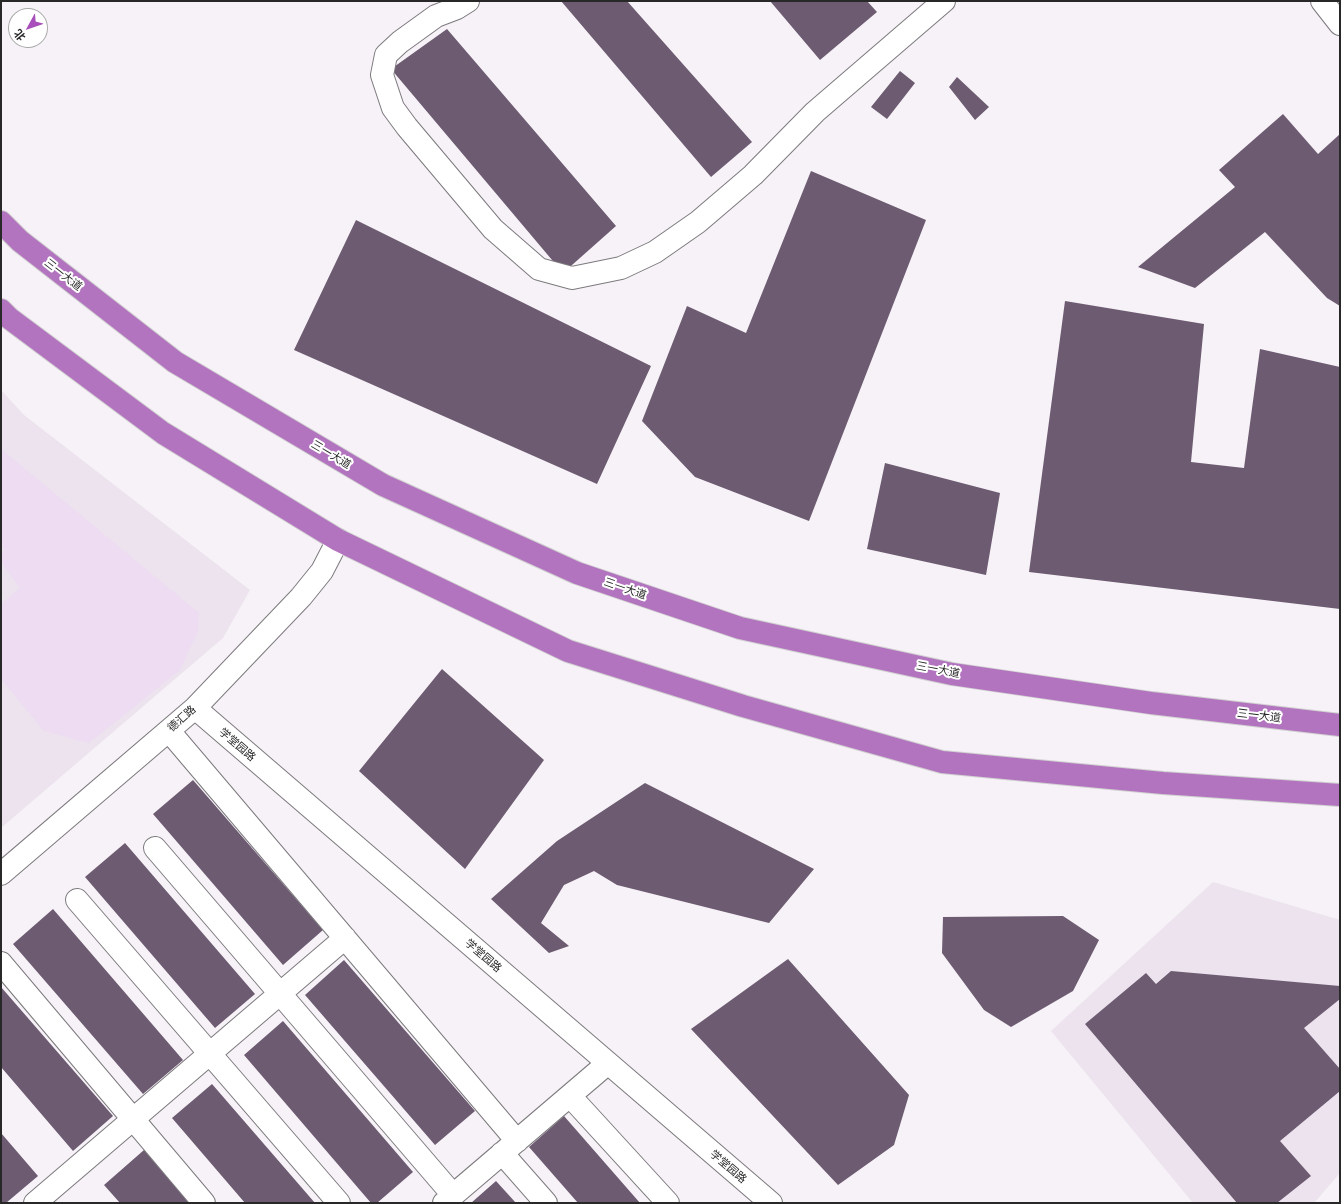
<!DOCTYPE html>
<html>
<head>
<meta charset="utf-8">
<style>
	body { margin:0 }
	#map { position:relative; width:1341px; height:1204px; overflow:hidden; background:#f6f2f7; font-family:"Noto Sans","Noto Sans SC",sans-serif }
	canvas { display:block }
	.frame { position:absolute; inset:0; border:2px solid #292829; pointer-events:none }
	.north { position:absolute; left:8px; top:8px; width:40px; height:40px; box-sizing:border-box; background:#fff; border:1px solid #a9a9a9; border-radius:50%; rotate:230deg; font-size:11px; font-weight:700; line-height:16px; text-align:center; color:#292829 }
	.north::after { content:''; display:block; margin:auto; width:14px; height:18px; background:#a94fbb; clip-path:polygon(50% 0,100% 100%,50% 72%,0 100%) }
</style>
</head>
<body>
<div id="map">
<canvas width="1341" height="1204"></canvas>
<div class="frame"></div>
<div class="north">北</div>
</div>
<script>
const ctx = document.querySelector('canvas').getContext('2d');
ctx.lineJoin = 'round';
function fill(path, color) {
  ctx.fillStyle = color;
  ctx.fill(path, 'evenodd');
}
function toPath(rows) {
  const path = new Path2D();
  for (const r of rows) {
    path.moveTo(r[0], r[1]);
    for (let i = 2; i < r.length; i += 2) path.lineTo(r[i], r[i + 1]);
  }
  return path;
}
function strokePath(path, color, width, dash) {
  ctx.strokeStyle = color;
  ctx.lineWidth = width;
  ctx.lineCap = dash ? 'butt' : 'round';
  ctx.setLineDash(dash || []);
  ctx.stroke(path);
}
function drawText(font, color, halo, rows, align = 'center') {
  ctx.font = font + ' "Noto Sans","Noto Sans SC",sans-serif';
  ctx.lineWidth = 4;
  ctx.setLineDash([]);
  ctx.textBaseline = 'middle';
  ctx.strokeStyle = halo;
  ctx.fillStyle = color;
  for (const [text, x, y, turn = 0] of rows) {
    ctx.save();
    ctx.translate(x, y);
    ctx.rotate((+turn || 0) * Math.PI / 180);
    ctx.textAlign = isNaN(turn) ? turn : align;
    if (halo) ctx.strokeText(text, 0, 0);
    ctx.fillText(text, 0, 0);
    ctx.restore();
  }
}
fill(toPath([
	[1,390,24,415,250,590,223,638,1,828],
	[1213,882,1340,920,1340,1173,1314,1203,1193,1203,1051,1031]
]), '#ece3ee');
fill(toPath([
	[1,449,199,613,198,631,180,670,89,743,44,731,1,679,1,604,20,588,1,562,1,552,5,550,1,545]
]), '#eedcf2');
fill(toPath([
	[561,1,627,1,752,142,711,177],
	[770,1,867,1,877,12,820,60],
	[447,29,616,226,563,273,391,69],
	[900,71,915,83,887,119,871,107],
	[957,77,989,107,975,120,949,87],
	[1283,114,1318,154,1340,134,1340,306,1327,298,1265,232,1195,288,1138,267,1235,187,1219,170],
	[811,171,926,220,809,521,695,477,642,421,687,306,746,333],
	[356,220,651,366,597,484,294,350],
	[1065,301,1204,324,1191,462,1244,468,1260,349,1340,367,1340,609,1029,572],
	[885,463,1000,493,986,575,867,549],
	[442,669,544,760,465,869,359,771],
	[193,780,323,930,283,965,153,814],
	[645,783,814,869,769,923,617,885,594,871,564,885,541,923,569,946,549,953,491,899,557,841],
	[125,843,255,994,215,1028,85,877],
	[53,909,183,1060,143,1094,13,944],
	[1063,916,1099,940,1073,991,1011,1027,984,1010,942,953,943,917],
	[788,959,909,1095,894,1145,838,1185,691,1029],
	[344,960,475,1111,435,1145,305,995],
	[1171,971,1340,986,1340,999,1304,1028,1340,1069,1340,1091,1280,1141,1311,1176,1277,1203,1237,1203,1085,1024,1146,973,1156,984],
	[1,987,113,1116,73,1151,1,1067],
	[283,1021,413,1172,377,1203,371,1203,244,1055],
	[212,1084,315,1203,245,1203,172,1118],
	[564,1116,640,1203,578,1203,529,1147],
	[1,1133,38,1176,6,1203,1,1203],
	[144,1150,189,1203,120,1203,104,1185],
	[496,1181,516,1203,471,1203]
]), '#6d5b71');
const minor = toPath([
	[468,1,457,8,436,16,400,42,386,55,382,75,393,108,407,127,493,229,539,269,572,278,621,268,655,252,698,222,753,175,815,112,944,1],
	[1322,1,1340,24],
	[195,708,771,1203],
	[169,731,517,1141],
	[155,848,453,1195],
	[1,874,195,708,301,597,322,571,338,540],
	[77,900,339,1203],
	[1,963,204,1203],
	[570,1096,668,1203],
	[502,1153,546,1203],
	[35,1203,345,938],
	[444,1203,608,1063]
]);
const highway = toPath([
	[1,222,20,241,175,362,383,485,577,573,740,628,952,674,1151,703,1340,725],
	[1,310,9,318,163,433,338,540,568,651,743,706,942,762,1163,783,1340,795]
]);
strokePath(minor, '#7d7a7e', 24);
strokePath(highway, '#d0d0d0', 24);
strokePath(minor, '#fff', 22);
strokePath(highway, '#b374bf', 22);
drawText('11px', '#292829', '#fff', [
	["三一大道",63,275,38],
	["三一大道",331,455,31],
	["三一大道",625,589,19],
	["三一大道",938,670,11],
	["三一大道",1259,716,7],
	["德汇路",182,719,-42],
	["学堂园路",237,745,41],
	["学堂园路",483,956,41],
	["学堂园路",728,1167,41]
]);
</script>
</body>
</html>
